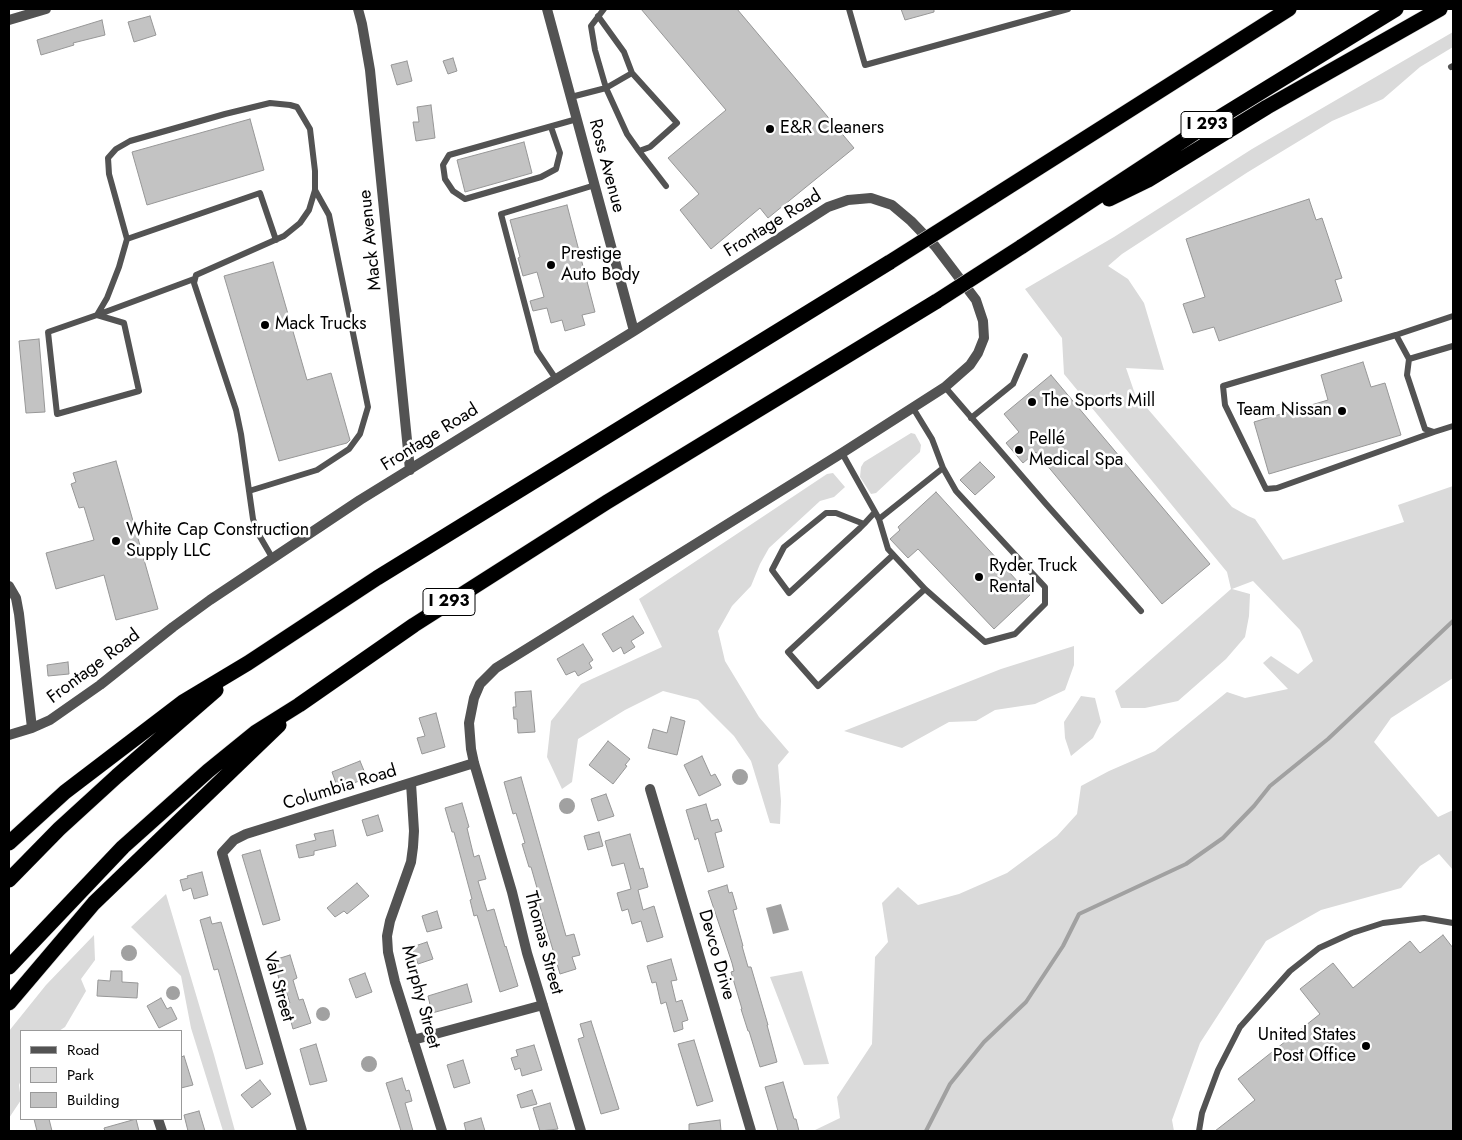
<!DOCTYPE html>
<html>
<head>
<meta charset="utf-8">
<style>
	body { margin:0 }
	#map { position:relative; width:1462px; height:1140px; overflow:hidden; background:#fff; font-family:Jost,sans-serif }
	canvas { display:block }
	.frame { position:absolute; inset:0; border:10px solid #000; pointer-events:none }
	.legend { position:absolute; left:20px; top:1030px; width:162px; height:90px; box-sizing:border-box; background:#fff; border:1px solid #999; margin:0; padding:6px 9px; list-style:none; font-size:15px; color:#000 }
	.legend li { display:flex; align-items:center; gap:10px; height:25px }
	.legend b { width:25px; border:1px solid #999 }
</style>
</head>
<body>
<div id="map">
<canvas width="1462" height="1140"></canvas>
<div class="frame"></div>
<ul class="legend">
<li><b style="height:6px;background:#535353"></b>Road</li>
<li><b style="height:14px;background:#dadada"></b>Park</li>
<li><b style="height:14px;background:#c3c3c3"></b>Building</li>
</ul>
</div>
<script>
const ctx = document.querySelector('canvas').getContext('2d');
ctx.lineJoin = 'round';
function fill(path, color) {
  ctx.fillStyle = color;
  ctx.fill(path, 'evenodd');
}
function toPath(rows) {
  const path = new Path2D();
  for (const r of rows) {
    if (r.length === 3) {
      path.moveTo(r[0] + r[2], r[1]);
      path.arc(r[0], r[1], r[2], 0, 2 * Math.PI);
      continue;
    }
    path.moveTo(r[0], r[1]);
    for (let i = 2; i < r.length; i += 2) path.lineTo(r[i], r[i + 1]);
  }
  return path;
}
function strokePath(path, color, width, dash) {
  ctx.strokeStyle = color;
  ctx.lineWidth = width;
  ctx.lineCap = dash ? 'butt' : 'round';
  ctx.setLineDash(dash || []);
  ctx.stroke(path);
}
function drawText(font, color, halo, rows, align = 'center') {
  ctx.font = font + ' Jost,sans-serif';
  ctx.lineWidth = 5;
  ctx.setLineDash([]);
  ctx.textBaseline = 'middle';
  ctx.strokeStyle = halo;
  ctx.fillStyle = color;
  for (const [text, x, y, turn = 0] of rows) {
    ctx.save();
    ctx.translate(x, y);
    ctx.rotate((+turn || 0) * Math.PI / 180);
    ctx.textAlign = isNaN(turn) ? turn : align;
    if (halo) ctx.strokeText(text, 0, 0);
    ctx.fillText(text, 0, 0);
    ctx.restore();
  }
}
fill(toPath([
	[1453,32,1453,47,1420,67,1383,99,1332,121,1248,172,1122,254,1108,266,1128,279,1144,303,1164,370,1126,368,1135,394,1232,507,1248,516,1255,519,1283,560,1404,522,1398,505,1453,486,1453,678,1391,718,1374,742,1438,817,1453,810,1453,870,1439,854,1420,866,1401,888,1321,910,1266,941,1200,1043,1172,1120,1174,1131,813,1131,840,1118,837,1097,872,1044,875,957,888,942,882,903,898,887,918,905,959,894,1007,873,1057,836,1077,814,1081,786,1109,771,1155,751,1227,692,1245,698,1288,689,1263,663,1271,656,1298,674,1313,661,1300,630,1253,581,1232,589,1250,594,1249,616,1245,637,1226,659,1178,701,1145,708,1121,708,1115,691,1231,589,1227,572,1064,374,1062,338,1025,289,1114,237,1252,149],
	[911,433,915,434,921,445,920,452,876,493,871,494,860,477,861,467,864,462],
	[833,473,845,487,834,497,820,501,769,548,760,564,751,586,732,606,718,631,725,661,759,717,789,752,778,765,781,801,780,824,770,823,751,761,734,736,698,700,663,691,625,710,578,739,572,782,562,789,547,757,551,721,581,684,662,647,639,599,827,474],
	[1074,646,1074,665,1065,690,1035,704,995,710,976,721,949,722,902,748,844,731,1001,669],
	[1081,696,1095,698,1101,722,1093,738,1071,756,1065,738,1064,722],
	[166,894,214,1055,235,1131,223,1131,191,1028,181,976,131,927],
	[94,935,95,960,81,979,86,991,65,1027,59,1031,21,1031,21,1080,19,1085,21,1100,9,1118,9,1031,46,985],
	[802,971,829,1064,804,1065,770,977]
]), '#dadada');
fill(toPath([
	[740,777,8],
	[567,806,8],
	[781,904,789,930,773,934,766,908],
	[129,953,8],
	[173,993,7],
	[323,1014,7],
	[369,1064,8]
]), '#a1a1a1');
strokePath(toPath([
	[926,1131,950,1084,984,1042,1026,1002,1063,946,1079,914,1186,864,1223,838,1254,806,1270,786,1328,739,1453,621]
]), '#a1a1a1', 4);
const building = toPath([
	[641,9,737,9,854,148,768,218,760,208,711,249,680,210,699,194,668,158,726,110,641,9],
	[901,9,934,9,934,12,905,20,901,9],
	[150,16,156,35,134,42,128,22,150,16],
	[102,20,105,35,73,43,74,45,41,55,37,40,102,20],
	[453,58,457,71,448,74,443,61,453,58],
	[407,61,412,81,397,85,391,65,407,61],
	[431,105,435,138,416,141,413,122,419,122,417,107,431,105],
	[250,119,264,170,147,205,132,152,250,119],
	[524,142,532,173,465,192,457,160,524,142],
	[1309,199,1316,220,1322,218,1342,278,1335,280,1342,301,1219,341,1214,327,1193,333,1183,304,1205,297,1186,239,1309,199],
	[567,205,595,312,582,315,585,325,565,331,562,320,551,323,547,308,533,311,530,301,544,297,537,272,523,276,518,258,520,257,510,220,567,205],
	[273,262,307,380,331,373,350,440,347,443,279,461,224,276,273,262],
	[39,339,45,412,26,413,19,341,39,339],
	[1363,362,1371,387,1385,383,1401,435,1269,474,1254,422,1328,400,1321,375,1363,362],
	[1051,375,1210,564,1162,604,1036,452,1023,463,1006,443,1019,432,1004,414,1051,375],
	[116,461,158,609,116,620,104,575,56,589,46,553,94,540,84,507,79,508,71,484,76,482,73,473,116,461],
	[980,462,995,477,975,495,960,480,980,462],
	[936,492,1030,595,994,629,918,549,908,558,890,539,900,530,898,527,936,492],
	[633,616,644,633,631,641,635,647,624,654,621,647,613,652,602,634,633,616],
	[583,644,593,660,589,663,592,668,578,676,575,671,566,675,557,659,583,644],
	[68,662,69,674,48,676,47,665,68,662],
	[531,691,535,732,518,733,517,719,514,719,513,707,516,707,515,692,531,691],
	[436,713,445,747,422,754,417,738,425,736,419,718,436,713],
	[671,717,685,721,677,755,648,748,653,729,667,733,671,717],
	[608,741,630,759,625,765,627,766,613,784,589,765,608,741],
	[702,756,711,776,715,774,721,785,699,796,684,765,702,756],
	[360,761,367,778,338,789,332,772,360,761],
	[521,777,566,936,574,934,580,955,572,957,576,969,560,974,537,896,539,895,531,867,529,867,522,844,525,843,516,813,513,814,504,782,521,777],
	[606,794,614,816,598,821,591,799,606,794],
	[462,803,469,827,467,828,474,857,479,855,486,879,478,881,487,911,494,909,505,947,506,946,518,986,500,992,477,915,474,916,470,900,472,899,454,832,452,832,445,808,462,803],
	[706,804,711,821,718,819,722,831,715,833,724,867,708,872,698,838,695,840,686,810,706,804],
	[378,815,383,831,367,836,362,820,378,815],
	[333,830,336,846,314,851,314,855,299,858,296,845,316,840,314,834,333,830],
	[599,832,603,846,588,850,584,836,599,832],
	[630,834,640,869,643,868,648,887,638,890,643,910,654,906,663,937,647,942,641,921,632,924,628,909,622,911,617,893,631,889,624,863,612,866,605,841,630,834],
	[260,850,280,920,263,925,242,855,260,850],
	[202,872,208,895,194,899,191,888,183,891,180,880,188,878,187,876,202,872],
	[357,883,369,896,347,914,344,911,335,917,327,908,357,883],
	[727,885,729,893,732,892,737,909,733,910,743,946,742,946,748,967,751,967,768,1025,767,1025,777,1062,760,1067,749,1031,748,1031,741,1009,742,1009,731,972,734,971,732,963,708,891,727,885],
	[437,911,442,928,427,932,422,916,437,911],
	[210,917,212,924,221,922,263,1064,246,1069,218,969,214,970,200,920,210,917],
	[1443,935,1453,948,1453,1131,1215,1131,1255,1100,1238,1079,1320,1014,1300,989,1333,963,1353,988,1410,941,1420,953,1443,935],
	[427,942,433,959,418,964,412,947,427,942],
	[290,955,297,978,293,980,299,1000,303,999,311,1023,293,1029,286,1004,290,1003,283,982,280,983,274,960,290,955],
	[671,959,677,980,671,981,676,1002,682,1000,688,1020,682,1022,683,1029,674,1032,666,1002,661,1004,656,982,652,983,647,966,671,959],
	[111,971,122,971,122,982,138,983,137,998,97,996,98,980,110,981,111,971],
	[365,973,372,992,356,998,349,979,365,973],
	[467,984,472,1002,432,1013,428,996,467,984],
	[161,998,167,1009,171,1007,177,1019,159,1028,147,1006,161,998],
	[591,1021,619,1109,601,1114,578,1039,584,1037,580,1024,591,1021],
	[694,1040,713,1101,697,1106,678,1044,694,1040],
	[316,1044,327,1081,310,1085,300,1049,316,1044],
	[534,1045,542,1070,522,1076,520,1068,515,1070,511,1058,518,1056,516,1050,534,1045],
	[184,1056,193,1085,181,1088,181,1057,184,1056],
	[463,1060,470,1083,454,1088,447,1065,463,1060],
	[402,1078,406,1091,409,1090,412,1101,405,1103,413,1131,401,1131,386,1083,402,1078],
	[260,1080,271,1094,252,1108,241,1095,260,1080],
	[783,1082,794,1119,796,1119,799,1131,778,1131,765,1087,783,1082],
	[532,1090,537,1104,521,1108,517,1095,532,1090],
	[550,1103,558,1129,540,1131,533,1108,550,1103],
	[199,1111,205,1131,188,1131,184,1115,199,1111],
	[481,1118,485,1131,466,1131,464,1123,481,1118],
	[34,1119,49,1119,52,1131,37,1131,34,1119],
	[136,1119,139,1131,105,1131,104,1128,136,1119],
	[720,1120,721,1131,689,1131,689,1124,720,1120]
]);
fill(building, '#c3c3c3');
strokePath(building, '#979797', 1);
const highway = toPath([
	[991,198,1289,9],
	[1109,199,1148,180,1267,107,1440,9],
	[1021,247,1199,130,1396,9],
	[9,843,65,792,183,702,248,663,377,578,890,262],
	[9,880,59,829,117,776,216,690],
	[9,967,123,847,208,771,256,732,299,705,414,625,607,502,937,301],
	[9,1003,94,903,279,725]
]);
strokePath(highway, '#dbdbdb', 16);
strokePath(toPath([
	[849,9,865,65,1068,9],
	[598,16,624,52,632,73,606,88,627,134,639,151,650,147,677,123,632,73],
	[1451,67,1453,66],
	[571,97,606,88,595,50,591,26,604,9],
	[551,127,560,153,556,169,541,177,465,199,453,191,445,179,443,165,449,155,577,119],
	[639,151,666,186],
	[127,239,260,193,276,240],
	[194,279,97,315,124,323,139,391,57,414,48,332,97,315,107,298,119,267,127,239,109,174,108,158,116,149,130,141,225,114,270,103,290,105,297,107,310,129,315,171,315,190,309,210,300,223,284,236,196,275,194,283,236,410,241,434,253,519,259,535,273,559],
	[1396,335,1453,316],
	[1453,346,1409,359,1407,375,1425,429,1434,432,1453,426],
	[1409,359,1396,335,1223,386,1225,405,1266,489,1277,488,1434,432],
	[556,379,537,351,501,214,595,185],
	[945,387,1046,504,1141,611],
	[971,418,1013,384,1025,356],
	[842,453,879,519,943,468,932,439,913,408],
	[249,491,317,470,349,449,360,434,368,407,329,215,315,190],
	[879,519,888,549,925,589,985,642,1015,634,1045,604,1045,587,956,491,943,468],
	[864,524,836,513,826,513,784,547,772,570,789,593,860,528,864,524,875,512],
	[893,555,788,652,818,686,925,589],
	[1199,1131,1202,1113,1218,1070,1240,1027,1290,971,1319,948,1352,933,1383,923,1424,918,1453,923]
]), '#535353', 6);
strokePath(toPath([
	[358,9,362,24,370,70,410,470],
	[547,9,634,331],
	[9,20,46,9],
	[9,586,16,598,19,614,32,728],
	[9,735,32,728,50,720,100,685,173,627,210,600,360,500,634,331,828,207,848,200,871,198,892,205,911,221,935,246,976,300,983,321,984,338,978,353,970,365,945,387,842,453,496,668,480,684,474,698,469,723,471,749,474,763,512,892,527,953,581,1131],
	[411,783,414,831,413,847,411,862,390,921,387,936,388,952,395,982,442,1131],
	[650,789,751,1131],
	[413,1040,543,1005],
	[158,1119,162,1131],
	[302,1131,222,853,234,840,246,834,474,763]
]), '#535353', 10);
strokePath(highway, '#000', 15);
const highwayBridge = toPath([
	[890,262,991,198],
	[937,301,1021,247]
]);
strokePath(highwayBridge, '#dbdbdb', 16, []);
strokePath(highwayBridge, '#000', 15);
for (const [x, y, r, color] of [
	[770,129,5,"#000"],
	[551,265,5,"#000"],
	[265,325,5,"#000"],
	[1032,402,5,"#000"],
	[1342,411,5,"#000"],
	[1019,450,5,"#000"],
	[116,541,5,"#000"],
	[979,577,5,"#000"],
	[1366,1046,5,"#000"]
]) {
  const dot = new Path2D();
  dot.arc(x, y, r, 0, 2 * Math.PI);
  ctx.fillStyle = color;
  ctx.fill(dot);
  strokePath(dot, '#fff', 2);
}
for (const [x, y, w] of [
	[1207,125,52],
	[449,602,52]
]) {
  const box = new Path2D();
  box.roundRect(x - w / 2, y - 13.5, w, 27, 4);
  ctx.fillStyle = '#fff';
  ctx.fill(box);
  strokePath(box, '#000', 1);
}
drawText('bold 16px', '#000', null, [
	["I 293",1207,125],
	["I 293",449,602]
]);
drawText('18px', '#000', '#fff', [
	["E&R Cleaners",780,129],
	["Prestige",561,255],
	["Auto Body",561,276],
	["Mack Trucks",275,325],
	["The Sports Mill",1042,402],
	["Team Nissan",1332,411,"right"],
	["Pellé",1029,440],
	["Medical Spa",1029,461],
	["White Cap Construction",126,531],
	["Supply LLC",126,552],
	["Ryder Truck",989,567],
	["Rental",989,588],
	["United States",1356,1036,"right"],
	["Post Office",1356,1057,"right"]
], 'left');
drawText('18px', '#000', '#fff', [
	["Ross Avenue",606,166,75],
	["Frontage Road",773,224,-32],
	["Mack Avenue",371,240,-96],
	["Frontage Road",430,438,-32],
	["Frontage Road",94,667,-37],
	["Columbia Road",340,788,-17],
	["Thomas Street",543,943,75],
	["Devco Drive",716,955,74],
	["Val Street",278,987,74],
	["Murphy Street",420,997,75]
]);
</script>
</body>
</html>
